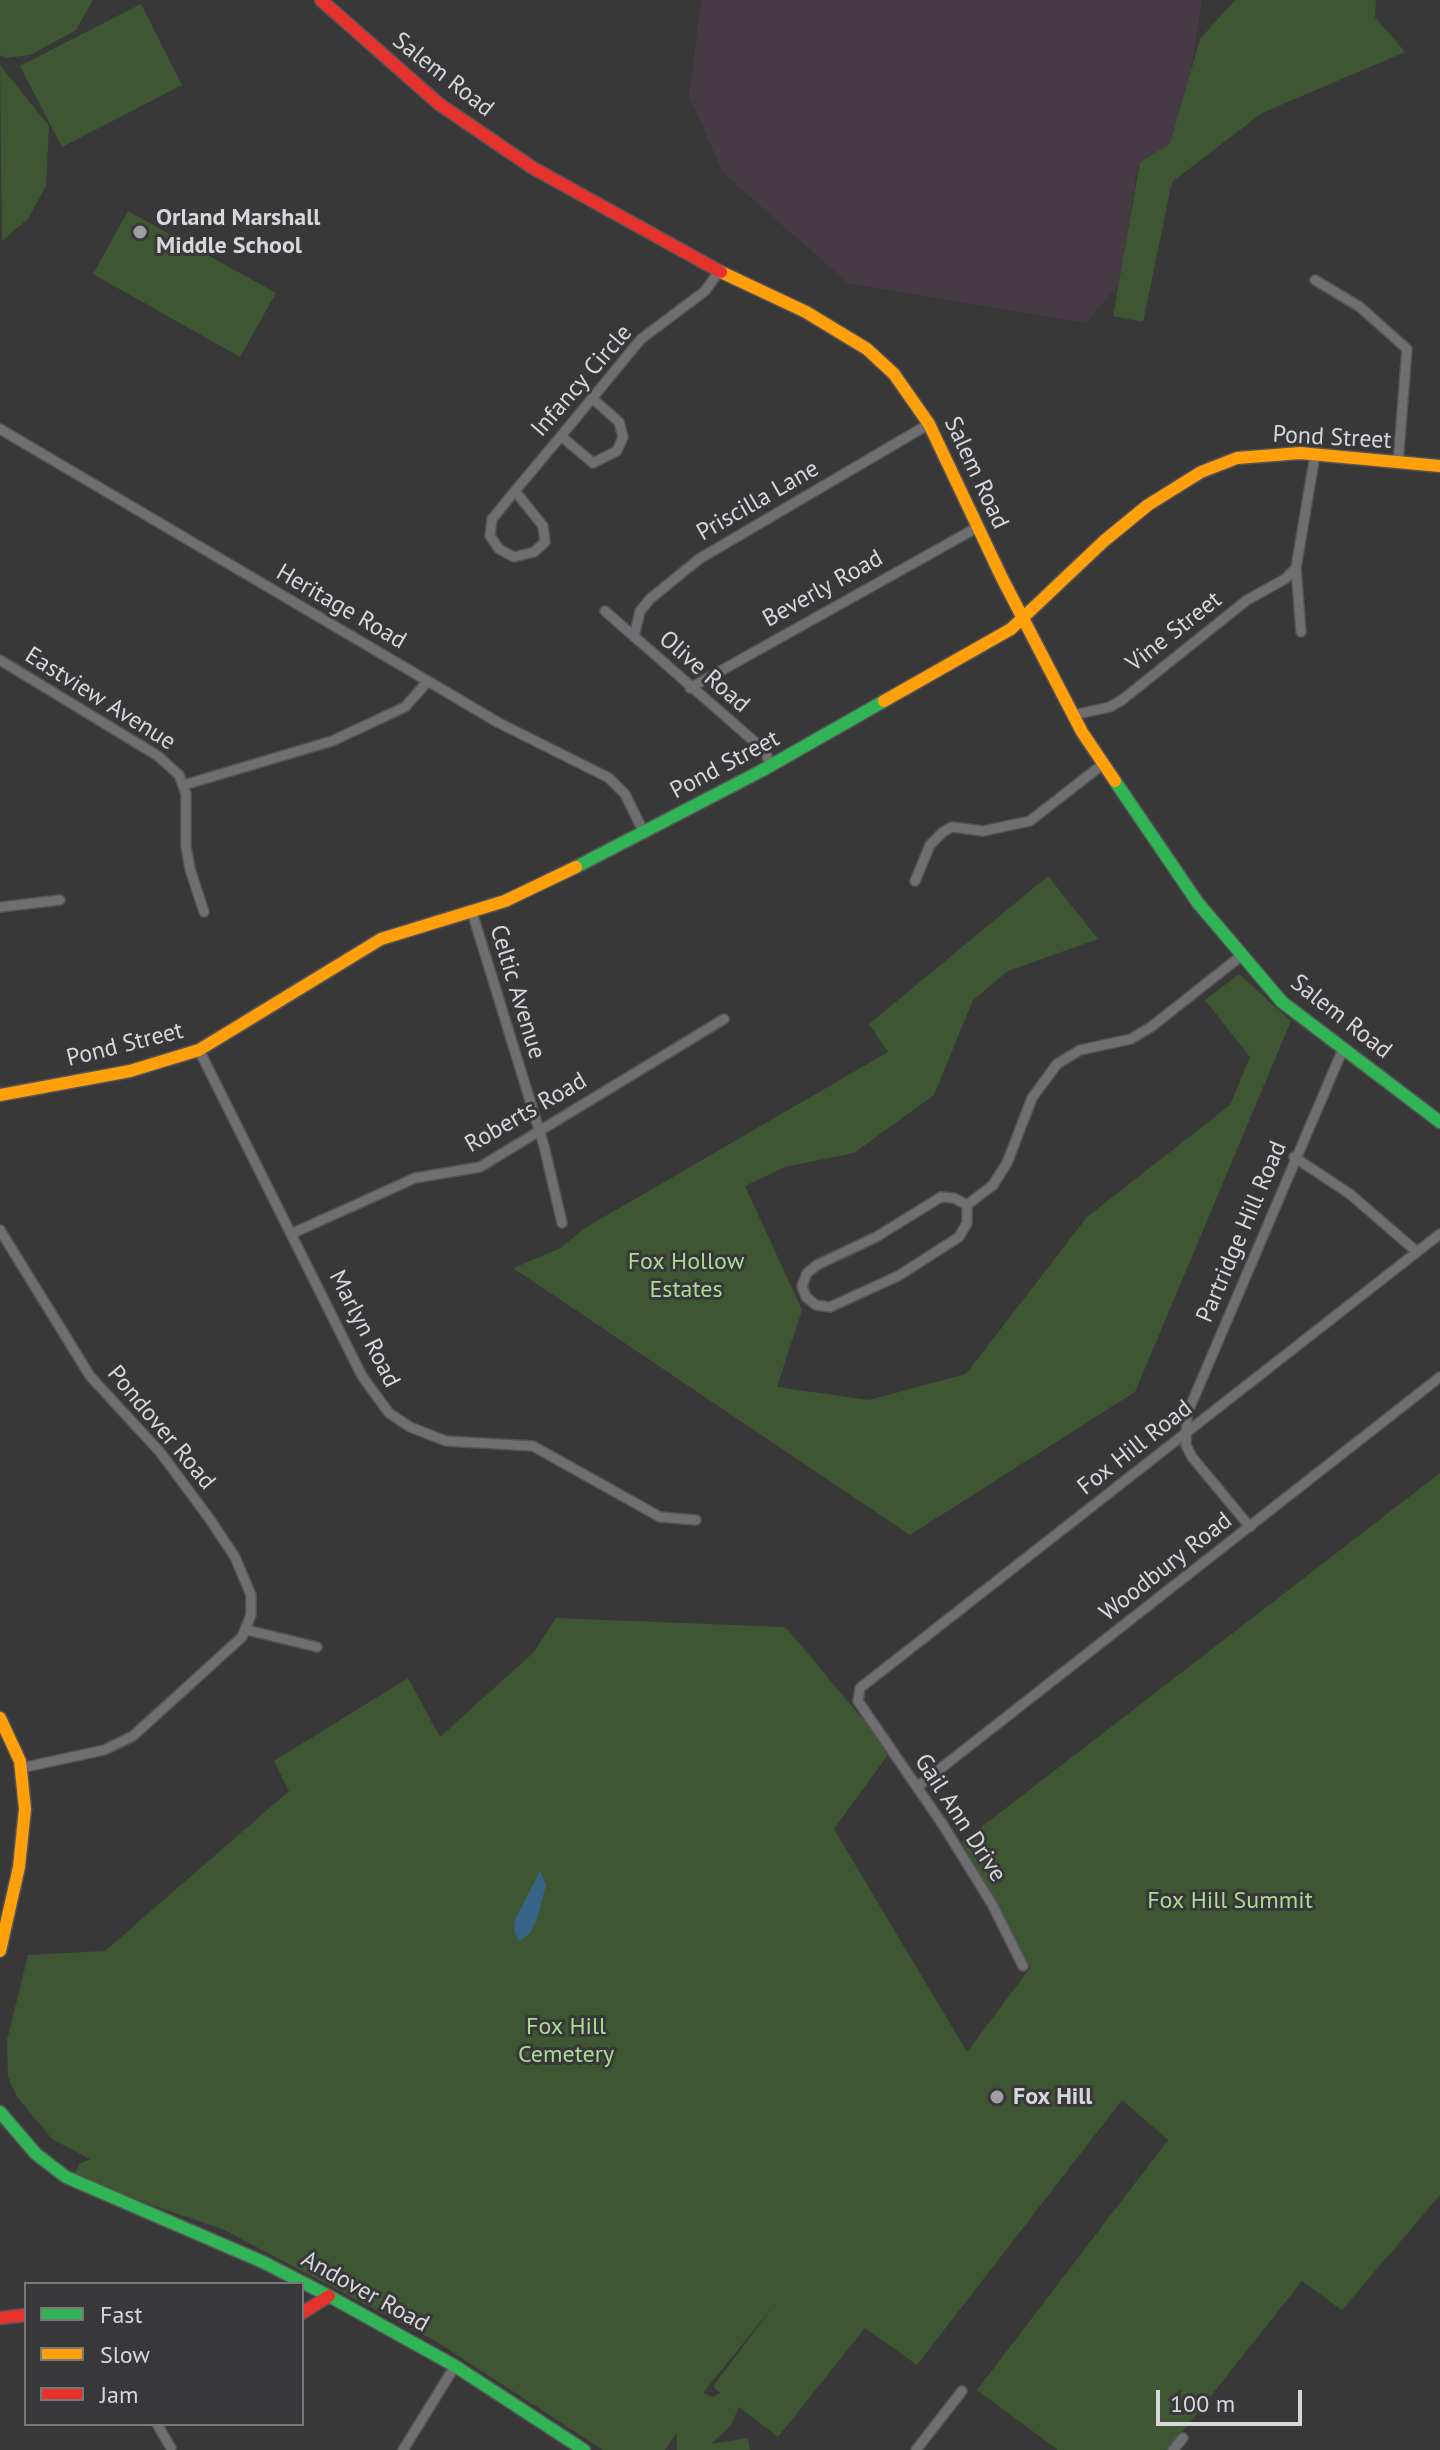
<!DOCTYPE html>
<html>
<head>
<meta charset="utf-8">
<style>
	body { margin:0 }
	#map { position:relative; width:1440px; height:2450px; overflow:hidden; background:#383839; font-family:"PT Sans",sans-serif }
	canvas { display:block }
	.legend { position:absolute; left:24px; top:2282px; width:280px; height:144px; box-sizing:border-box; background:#38373a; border:2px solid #78777a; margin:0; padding:10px 14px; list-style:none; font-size:24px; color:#d7d7d9 }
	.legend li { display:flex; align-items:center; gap:16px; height:40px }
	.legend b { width:40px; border:2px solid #78777a }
	.scale { position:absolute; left:1156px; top:2390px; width:146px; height:36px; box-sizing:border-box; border:4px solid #d7d7d9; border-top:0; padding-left:10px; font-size:24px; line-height:28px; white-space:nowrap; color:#d7d7d9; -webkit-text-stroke:6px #38373a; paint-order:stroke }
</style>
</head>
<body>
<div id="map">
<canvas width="1440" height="2450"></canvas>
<ul class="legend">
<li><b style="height:10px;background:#30b455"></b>Fast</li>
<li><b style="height:10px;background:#ff9f0a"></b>Slow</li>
<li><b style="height:10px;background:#e5322d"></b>Jam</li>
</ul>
<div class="scale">100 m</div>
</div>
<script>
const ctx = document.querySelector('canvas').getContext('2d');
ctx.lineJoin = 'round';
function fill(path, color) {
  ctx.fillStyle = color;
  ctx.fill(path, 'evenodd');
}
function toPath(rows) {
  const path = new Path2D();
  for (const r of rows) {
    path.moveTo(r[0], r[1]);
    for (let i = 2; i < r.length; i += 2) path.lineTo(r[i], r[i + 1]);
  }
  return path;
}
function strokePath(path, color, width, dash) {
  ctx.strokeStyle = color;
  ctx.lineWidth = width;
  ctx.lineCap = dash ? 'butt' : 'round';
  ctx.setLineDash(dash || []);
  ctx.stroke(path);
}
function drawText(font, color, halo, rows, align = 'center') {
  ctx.font = font + ' "PT Sans",sans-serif';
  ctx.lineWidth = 6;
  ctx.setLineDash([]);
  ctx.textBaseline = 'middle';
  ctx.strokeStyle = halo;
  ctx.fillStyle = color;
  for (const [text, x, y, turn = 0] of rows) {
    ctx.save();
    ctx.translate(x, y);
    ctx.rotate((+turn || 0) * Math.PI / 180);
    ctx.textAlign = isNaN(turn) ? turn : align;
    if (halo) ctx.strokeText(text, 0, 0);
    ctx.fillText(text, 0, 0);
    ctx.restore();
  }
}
fill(toPath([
	[701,0,1202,0,1177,161,1138,165,1119,284,1086,323,848,283,723,173,689,96]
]), '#463a45');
fill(toPath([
	[0,0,93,0,76,30,30,55,6,58,0,55],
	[1235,0,1376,0,1375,17,1405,52,1262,113,1172,182,1143,322,1113,316,1140,162,1170,144,1200,39],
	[141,4,182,85,62,147,20,66],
	[0,65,49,126,46,186,28,219,2,241],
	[128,211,276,293,240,357,93,274],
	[1048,876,1098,939,1008,971,973,1000,934,1095,854,1153,785,1167,745,1186,802,1310,777,1387,869,1400,966,1374,1087,1217,1230,1105,1250,1057,1205,1000,1239,974,1291,1021,1135,1392,910,1535,513,1268,559,1249,585,1228,888,1052,869,1024],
	[1440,1473,1440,2195,1342,2310,1302,2281,1168,2450,1058,2450,977,2390,1168,2140,1122,2100,917,2365,865,2328,778,2437,739,2407,731,2425,711,2444,748,2438,750,2450,677,2450,677,2432,665,2450,603,2450,437,2342,222,2229,111,2191,75,2173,79,2164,90,2159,52,2139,17,2097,8,2077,7,2040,28,1955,105,1951,289,1791,274,1761,408,1678,440,1737,534,1652,556,1618,784,1627,788,1630,890,1752,834,1829,967,2052,1030,1968,962,1842],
	[776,2303,713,2386,720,2393,713,2397,703,2393]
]), '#3e5631');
fill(toPath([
	[540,1871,546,1885,537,1919,530,1933,520,1941,515,1934,514,1922]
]), '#376386');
const street = toPath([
	[1315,280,1360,307,1407,349,1398,463],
	[0,429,499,723,609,778,625,794,644,833],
	[561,436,593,463,617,451,623,437,619,422,592,398],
	[515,491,543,526,545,542,534,552,514,557,499,549,490,536,492,519,515,491,561,436,641,339,705,291,720,270],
	[605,611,764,750,771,765],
	[1301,632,1296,568,1315,455],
	[634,637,640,611,650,599,699,559,929,424],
	[0,660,158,756,179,775,186,794,186,846,190,869,204,912],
	[690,688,978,527],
	[1073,715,1110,707,1122,700,1247,600,1285,579,1296,568],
	[184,785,332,741,405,707,428,681],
	[915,881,930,845,943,832,952,827,983,831,1030,821,1103,764],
	[0,907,60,900],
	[472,912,544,1146,562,1223],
	[199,1050,362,1376,389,1413,410,1427,446,1441,533,1446,660,1517,696,1520],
	[1294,1157,1350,1194,1417,1252],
	[941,1197,954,1198,967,1205,967,1223,959,1237,898,1276,830,1307,816,1305,806,1297,802,1286,807,1273,817,1265,876,1237,941,1197],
	[967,1205,993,1185,1007,1163,1032,1098,1057,1064,1080,1050,1131,1039,1151,1027,1241,956],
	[0,1230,90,1376,160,1452,209,1518,235,1557,251,1595,251,1615,242,1637,133,1736,104,1750,21,1768],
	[293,1233,415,1178,480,1167,724,1019],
	[1250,1527,1192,1457,1186,1445,1187,1414,1343,1049],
	[247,1630,317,1647],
	[917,1787,1440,1377],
	[1023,1966,992,1904,943,1825,858,1701,860,1688,1440,1234],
	[157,2424,171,2448],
	[403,2450,455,2366],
	[916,2450,962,2391],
	[1173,2450,1183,2438]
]);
const fast = toPath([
	[1115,781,1198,903,1282,1002,1440,1122],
	[576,867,761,771,884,701],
	[0,2112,36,2154,66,2177,263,2262,329,2296,455,2366,584,2450]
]);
const slow = toPath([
	[721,272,806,312,867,349,894,374,929,424,1002,578,1082,732,1115,781],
	[884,701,1011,629,1104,541,1148,505,1201,472,1237,458,1300,453,1440,466],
	[0,1095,130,1071,199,1050,381,939,505,901,576,867],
	[0,1718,20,1761,25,1809,19,1867,0,1951]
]);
const jam = toPath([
	[321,0,439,104,533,168,721,272],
	[302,2313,329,2296],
	[0,2318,26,2315]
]);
strokePath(street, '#545456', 12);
strokePath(fast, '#545456', 15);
strokePath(slow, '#545456', 15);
strokePath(jam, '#545456', 15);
strokePath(street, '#6f6e70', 9);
strokePath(fast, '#30b455', 12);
strokePath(slow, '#ff9f0a', 12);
strokePath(jam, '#e5322d', 12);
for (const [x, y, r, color] of [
	[140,232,8,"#9f9fa1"],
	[997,2097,8,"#9f9fa1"]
]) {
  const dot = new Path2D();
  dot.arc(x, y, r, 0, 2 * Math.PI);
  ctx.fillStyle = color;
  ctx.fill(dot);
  strokePath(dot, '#38373a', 3);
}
drawText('24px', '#d7d7d9', '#38373a', [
	["Salem Road",443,75,38],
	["Infancy Circle",582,381,-49],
	["Pond Street",1332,438,3],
	["Salem Road",976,473,65],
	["Priscilla Lane",758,501,-30],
	["Beverly Road",823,589,-29],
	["Heritage Road",341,607,30],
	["Vine Street",1174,632,-38],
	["Olive Road",704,672,41],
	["Eastview Avenue",100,699,32],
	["Pond Street",725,765,-28],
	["Celtic Avenue",517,992,73],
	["Salem Road",1341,1017,38],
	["Pond Street",125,1045,-14],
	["Roberts Road",526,1113,-30],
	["Partridge Hill Road",1242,1232,-67],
	["Marlyn Road",364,1329,63],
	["Pondover Road",161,1428,50],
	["Fox Hill Road",1135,1448,-38],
	["Woodbury Road",1166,1567,-38],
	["Gail Ann Drive",960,1818,57],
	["Andover Road",365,2292,29]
]);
drawText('bold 24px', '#d7d7d9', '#38373a', [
	["Orland Marshall",156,218],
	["Middle School",156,246],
	["Fox Hill",1013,2097]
], 'left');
drawText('24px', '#abdc91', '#38373a', [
	["Fox Hollow",686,1262],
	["Estates",686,1290],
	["Fox Hill Summit",1230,1901],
	["Fox Hill",566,2027],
	["Cemetery",566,2055]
]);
</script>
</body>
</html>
